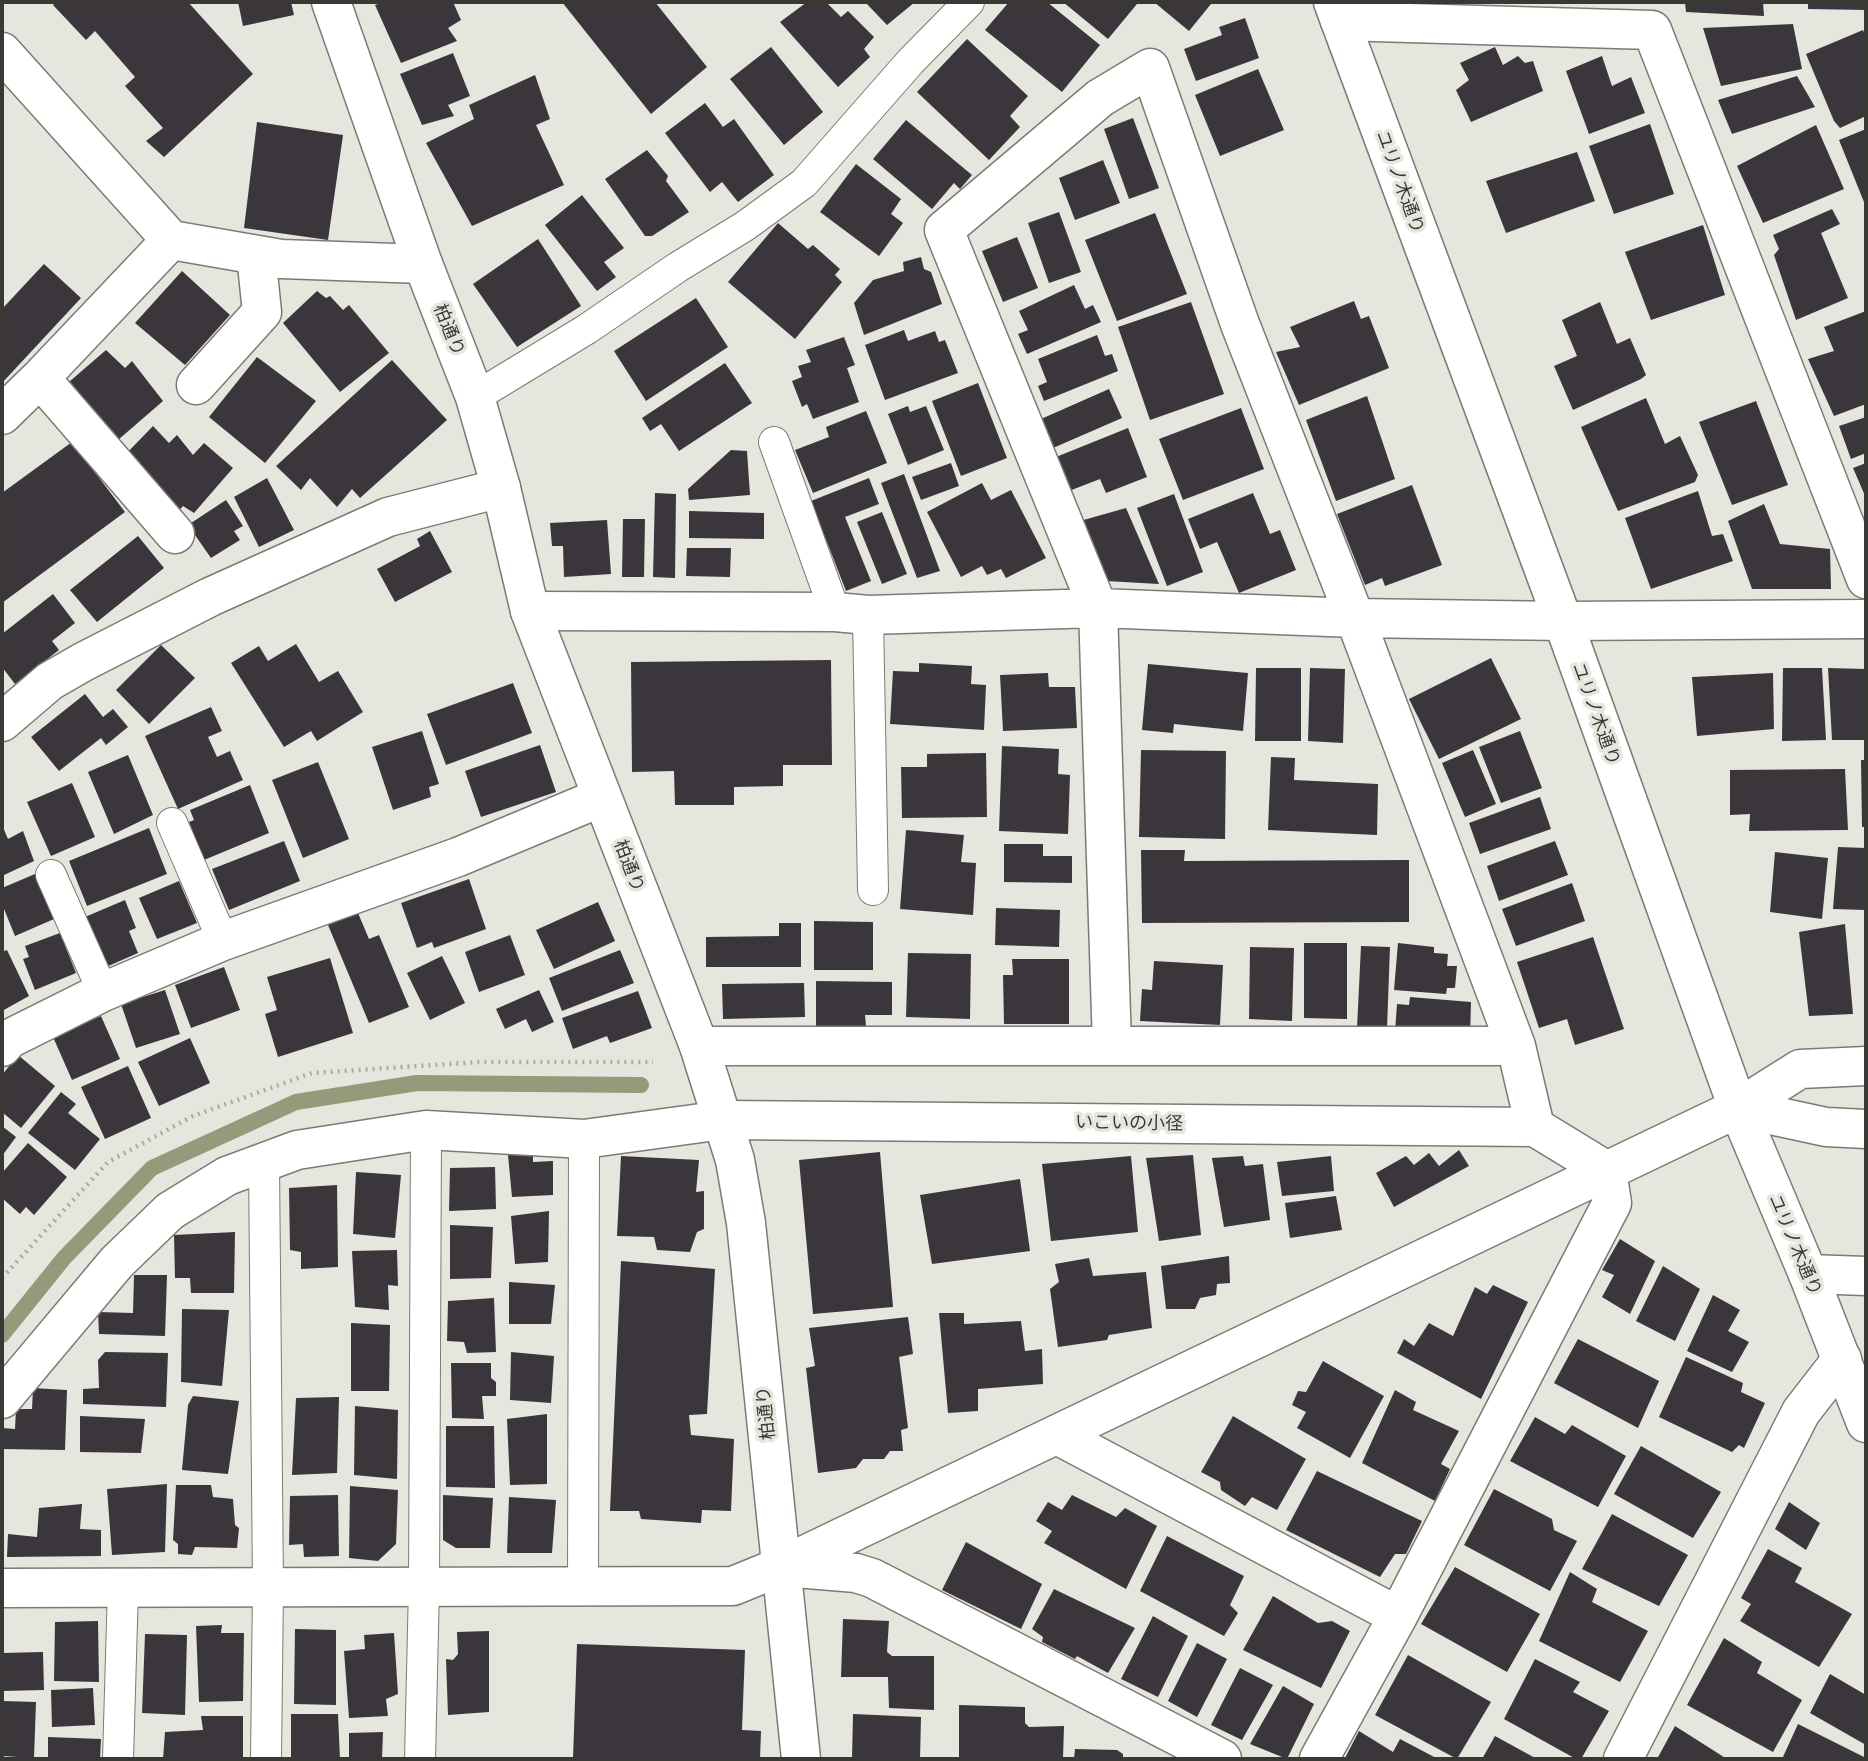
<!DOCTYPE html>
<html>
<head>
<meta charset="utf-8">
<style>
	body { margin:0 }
	#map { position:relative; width:1868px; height:1761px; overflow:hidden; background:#e5e7de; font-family:"Public Sans",sans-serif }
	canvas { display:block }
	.frame { position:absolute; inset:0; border:4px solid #383935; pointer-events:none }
</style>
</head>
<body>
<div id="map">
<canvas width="1868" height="1761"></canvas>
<div class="frame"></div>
</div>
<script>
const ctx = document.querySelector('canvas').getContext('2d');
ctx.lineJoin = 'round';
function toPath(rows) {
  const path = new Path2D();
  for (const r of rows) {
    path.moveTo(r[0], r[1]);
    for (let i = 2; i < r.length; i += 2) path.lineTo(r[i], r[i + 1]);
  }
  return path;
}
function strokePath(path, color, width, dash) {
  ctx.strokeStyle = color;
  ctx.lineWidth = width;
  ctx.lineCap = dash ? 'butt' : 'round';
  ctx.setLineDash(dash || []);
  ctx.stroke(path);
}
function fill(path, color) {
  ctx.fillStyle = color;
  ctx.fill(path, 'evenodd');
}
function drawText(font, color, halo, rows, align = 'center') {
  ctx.font = font + ' "Public Sans","Noto Sans JP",sans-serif';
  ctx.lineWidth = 7;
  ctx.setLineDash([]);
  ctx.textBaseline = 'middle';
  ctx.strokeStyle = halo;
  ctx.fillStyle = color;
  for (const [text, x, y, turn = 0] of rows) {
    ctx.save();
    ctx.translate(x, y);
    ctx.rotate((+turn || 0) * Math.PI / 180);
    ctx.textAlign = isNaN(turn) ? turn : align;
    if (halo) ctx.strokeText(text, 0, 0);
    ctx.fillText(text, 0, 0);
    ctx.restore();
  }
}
strokePath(toPath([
	[2,1335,64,1258,152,1168,296,1102,417,1083,641,1085]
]), '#949a7a', 16);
fill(toPath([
	[56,2,188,2,253,74,164,157,146,141,163,128,125,86,135,77,95,31,86,40,53,5],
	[238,2,291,2,294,15,243,26],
	[384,2,407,2,408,4,414,2,453,2,461,20,448,28,457,41,401,63,375,5],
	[562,2,655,2,707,67,651,114],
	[807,2,826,2,841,17,848,11,874,37,864,49,870,57,838,87,780,22],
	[865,2,915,2,887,25],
	[1009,2,1047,2,1100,45,1062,92,985,30],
	[1063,2,1134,2,1137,4,1108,39],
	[1154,2,1208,2,1211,4,1189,31],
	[1685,2,1763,2,1764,16,1686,12],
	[1808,2,1866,2,1866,10,1808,9],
	[1245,18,1259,58,1196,81,1184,49,1222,35,1219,27],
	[1793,24,1802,69,1721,86,1703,28],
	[1863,30,1866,38,1866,116,1840,128,1834,121,1806,54],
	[967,39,1028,96,1010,116,1020,127,989,160,917,92],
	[771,47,823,112,784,145,730,79],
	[1495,47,1503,65,1518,56,1525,63,1533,61,1543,91,1471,122,1456,90,1469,80,1460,63],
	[453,53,470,96,448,105,454,116,422,125,400,74],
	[1602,56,1612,86,1631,77,1645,113,1589,134,1566,71],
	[1258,69,1284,130,1220,156,1195,95],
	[535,75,550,119,536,125,564,185,472,226,426,143,474,119,469,105],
	[1797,76,1815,107,1732,134,1718,100],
	[705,103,723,127,734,119,774,175,738,202,722,182,710,192,665,133],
	[1133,118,1159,188,1129,199,1104,129],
	[906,120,972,175,960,189,954,183,932,209,873,159],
	[257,122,343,135,328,240,244,228],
	[1650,124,1674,194,1614,214,1589,146],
	[1816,125,1844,189,1763,223,1737,166],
	[1866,129,1866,207,1839,140],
	[647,150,668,176,666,181,689,212,652,236,645,236,605,179],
	[1577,152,1595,201,1506,233,1486,181],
	[1103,160,1120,203,1075,220,1059,178],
	[856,164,901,199,891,214,903,223,879,256,820,212],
	[582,195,624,248,604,262,616,277,597,291,545,225],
	[1832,209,1840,224,1821,233,1848,298,1796,320,1774,255,1779,249,1773,235],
	[1059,212,1081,272,1049,283,1028,223],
	[1155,213,1187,294,1117,321,1085,240],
	[778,223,808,249,813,245,840,269,835,275,842,282,795,339,728,282],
	[1703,225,1725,295,1651,320,1625,252],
	[1017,237,1038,288,1003,302,982,251],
	[538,239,581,306,517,347,473,284],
	[921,257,924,269,931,272,942,304,864,335,854,303,873,280,904,271,903,262],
	[44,264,81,298,2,383,2,309],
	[182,271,230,315,185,365,135,323],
	[1074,285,1085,309,1093,305,1101,322,1027,354,1018,334,1028,330,1019,311],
	[317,291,326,298,330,296,343,310,349,305,389,353,340,392,283,323],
	[696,298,728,347,646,401,614,351],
	[1354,301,1361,319,1369,316,1389,368,1299,405,1276,352,1300,347,1290,327],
	[1191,302,1224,394,1150,420,1118,327],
	[1600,302,1617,344,1630,338,1646,375,1641,379,1573,410,1554,366,1577,356,1562,320],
	[1866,311,1866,404,1834,416,1808,359,1834,351,1824,327],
	[904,330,908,341,935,331,939,342,945,340,958,373,885,400,865,345],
	[1097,335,1105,356,1112,354,1118,371,1044,401,1038,386,1047,382,1038,359],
	[844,337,855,365,847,368,859,402,813,419,807,404,802,407,792,381,802,377,798,366,811,362,806,350],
	[106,350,125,368,132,361,163,401,118,440,69,382],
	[257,357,316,401,265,463,209,417],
	[392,360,447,420,360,498,352,489,337,507,310,478,301,490,276,466],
	[725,363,752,403,679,451,661,424,650,431,642,418],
	[978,383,1007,458,961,476,932,401],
	[1109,389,1122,418,1053,448,1041,419],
	[1367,396,1395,479,1336,501,1306,420],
	[1646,398,1665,444,1680,436,1698,475,1695,482,1618,511,1581,427],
	[1756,401,1788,485,1732,505,1699,422],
	[908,406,910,412,926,406,944,450,908,465,888,414],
	[1241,408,1264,469,1183,500,1159,439],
	[866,411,887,463,813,493,795,450,829,437,826,427],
	[1866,417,1866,453,1851,459,1839,426],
	[153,426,169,443,177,435,193,455,204,443,233,468,194,513,183,506,177,513,123,457],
	[1128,428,1147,477,1106,493,1100,479,1069,491,1056,457],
	[72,442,125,512,2,603,2,493],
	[731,450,747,451,750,495,689,500,688,489],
	[951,463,959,486,921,500,912,477],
	[1866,463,1866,498,1853,468],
	[904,474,940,571,917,578,881,483],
	[267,478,294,530,259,547,234,497],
	[869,478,879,504,845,517,871,581,846,591,811,501],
	[982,483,991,500,1011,490,1046,558,1006,578,1001,569,987,575,982,566,961,577,927,512],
	[1412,485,1442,565,1385,586,1382,578,1365,585,1337,514],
	[1698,491,1712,536,1723,534,1733,561,1651,589,1625,518],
	[655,493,676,494,675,578,653,577],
	[1253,493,1270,534,1280,530,1296,570,1239,593,1217,542,1200,549,1188,519],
	[1174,494,1203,572,1167,586,1137,508],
	[226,500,243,526,234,531,240,540,211,558,188,525],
	[1764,504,1780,544,1830,549,1831,589,1752,589,1728,521],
	[1126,508,1159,584,1106,581,1080,521],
	[689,511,764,513,764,539,689,538],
	[882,512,907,574,882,584,857,522],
	[623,519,645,519,644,577,622,577],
	[607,520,611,574,564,577,563,546,552,546,550,523],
	[430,531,452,572,395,602,377,569,420,546,417,539],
	[138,536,164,568,97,622,70,590],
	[687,548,731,548,730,577,686,576],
	[53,594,75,623,52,641,59,650,15,684,2,667,2,634],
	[296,644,319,682,338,671,363,712,317,741,311,731,284,747,231,663,259,646,268,661],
	[161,645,195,678,149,724,116,690],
	[1491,658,1521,719,1439,759,1409,699],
	[831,660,832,765,783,765,783,786,734,787,734,805,675,805,674,771,632,772,631,662],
	[919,663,972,666,971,684,986,685,984,730,890,724,893,671,919,672],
	[1148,664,1248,673,1243,731,1174,724,1173,733,1142,730],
	[1256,668,1301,668,1301,741,1255,741],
	[1310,668,1345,669,1343,743,1308,741],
	[1783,668,1822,668,1826,740,1782,741],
	[1828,668,1866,669,1866,740,1832,740],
	[1048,673,1049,687,1075,687,1077,728,1003,731,1000,675],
	[1773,673,1774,729,1697,736,1692,677],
	[513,683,532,733,446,765,427,714],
	[85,694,103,717,113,709,128,727,106,745,101,738,59,771,31,737],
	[211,707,222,731,208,737,217,757,230,751,243,780,178,809,145,736],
	[422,731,439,784,429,787,431,797,393,810,372,747],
	[1520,731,1542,788,1501,803,1479,747],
	[540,745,556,792,481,817,465,771],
	[1002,746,1059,749,1058,774,1070,775,1068,834,999,831],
	[1141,750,1226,751,1225,839,1139,837],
	[1473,750,1496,804,1465,817,1442,763],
	[986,753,987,817,902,818,901,767,927,767,927,754],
	[128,755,153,815,114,834,88,772],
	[1271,757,1295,758,1294,780,1378,784,1377,835,1268,830],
	[1861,760,1866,760,1866,827,1862,827],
	[318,762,349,839,303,858,272,780],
	[1845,769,1848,830,1749,831,1750,814,1730,815,1730,770],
	[72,783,95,837,51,856,27,802],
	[250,785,269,833,204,860,189,822,194,820,190,810],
	[1540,797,1551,829,1480,854,1469,823],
	[2,825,8,839,23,831,34,861,2,876],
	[149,828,167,874,87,906,69,861],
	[906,830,964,835,961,862,976,863,973,915,900,909],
	[284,841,300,881,229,910,212,869],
	[1555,841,1568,875,1499,901,1487,866],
	[1004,844,1043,844,1043,856,1072,856,1072,883,1004,882],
	[1838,847,1866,848,1866,910,1833,909],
	[1141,850,1185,850,1184,861,1409,860,1409,922,1142,923],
	[1775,852,1828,858,1822,919,1770,912],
	[35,874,54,919,15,936,2,904,2,888],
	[469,879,486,929,434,948,432,942,417,948,401,903],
	[179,881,197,923,157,939,139,898],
	[1572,883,1585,921,1516,946,1502,909],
	[125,900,136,928,129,931,138,953,106,967,85,917],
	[598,902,615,941,554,969,536,930],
	[996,908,1060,910,1059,947,995,945],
	[358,913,369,939,379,935,409,1007,369,1023,328,925],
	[814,921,873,922,873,970,814,970],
	[779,923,801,923,801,967,706,967,706,937,779,936],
	[1845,924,1853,1014,1809,1016,1799,932],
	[60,933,76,973,35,990,23,959,29,957,25,946],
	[510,935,525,975,479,992,465,952],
	[1593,937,1624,1029,1575,1045,1567,1019,1539,1028,1517,962],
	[1304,943,1347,943,1347,1019,1304,1018],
	[1398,943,1434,947,1434,953,1448,954,1447,966,1457,966,1455,988,1447,988,1446,994,1394,990],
	[1361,946,1390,947,1387,1029,1357,1028],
	[1250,947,1294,948,1292,1021,1249,1019],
	[7,950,29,996,2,1011,2,952],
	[620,950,634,983,562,1011,549,978],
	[908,953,971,954,970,1019,906,1017],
	[442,956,465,1003,430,1020,407,973],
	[330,958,353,1033,278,1057,265,1014,277,1010,267,977],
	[1012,959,1069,959,1069,1024,1004,1024,1003,975,1013,975],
	[1154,961,1223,965,1220,1025,1140,1021,1142,989,1152,990],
	[224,967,240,1010,191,1028,175,985],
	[816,981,892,982,892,1015,865,1015,866,1026,816,1026],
	[804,983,805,1017,723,1019,722,984],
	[165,990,180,1034,136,1048,121,1004],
	[539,990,554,1022,532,1032,526,1019,505,1029,496,1009],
	[638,991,652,1028,610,1043,607,1036,573,1049,562,1018],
	[1410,997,1471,1002,1470,1037,1395,1032,1397,1004,1409,1005],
	[101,1016,120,1059,72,1080,53,1037],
	[190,1038,210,1083,159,1106,138,1062],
	[18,1055,55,1086,21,1128,2,1112,2,1075],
	[128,1066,151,1118,105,1139,81,1087],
	[61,1092,76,1104,68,1113,100,1139,75,1170,28,1133],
	[2,1126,16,1137,2,1156],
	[28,1143,67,1177,34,1215,26,1207,20,1214,2,1198,2,1173],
	[1459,1150,1469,1166,1394,1207,1376,1173,1406,1156,1414,1165,1429,1153,1439,1166],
	[880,1152,893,1307,813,1314,799,1160],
	[508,1155,533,1155,533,1162,553,1161,553,1195,512,1197],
	[1193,1155,1201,1235,1159,1241,1146,1158],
	[621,1156,699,1160,696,1192,704,1191,704,1229,697,1232,690,1252,657,1250,654,1237,617,1236],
	[1131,1156,1138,1232,1051,1241,1042,1164],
	[1243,1156,1245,1166,1263,1164,1270,1220,1224,1227,1212,1158],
	[1331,1156,1334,1191,1282,1196,1277,1162],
	[495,1167,496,1209,449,1211,450,1168],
	[356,1172,401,1175,395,1238,353,1234],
	[1020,1179,1030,1251,932,1264,920,1195],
	[337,1185,338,1267,301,1269,301,1252,290,1250,289,1188],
	[1336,1196,1342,1230,1290,1238,1285,1203],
	[549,1211,548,1262,515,1264,511,1216],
	[450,1225,493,1227,491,1278,450,1279],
	[235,1232,234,1293,191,1293,190,1278,175,1278,174,1235],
	[1620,1239,1655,1261,1630,1314,1602,1297,1614,1275,1602,1270],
	[397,1250,398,1286,388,1285,389,1310,355,1307,352,1251],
	[1229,1256,1230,1283,1217,1284,1216,1295,1200,1298,1195,1309,1166,1309,1161,1266],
	[1089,1258,1093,1276,1146,1272,1152,1328,1109,1335,1107,1340,1058,1347,1050,1289,1059,1282,1055,1264],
	[621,1261,715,1269,707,1414,689,1415,691,1435,734,1439,731,1511,702,1510,701,1523,641,1519,639,1511,610,1511],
	[1663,1266,1700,1289,1675,1341,1636,1321],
	[134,1275,167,1275,165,1336,99,1334,98,1312,133,1313],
	[509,1282,555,1285,551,1324,509,1324],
	[1493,1285,1528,1302,1481,1399,1397,1353,1404,1339,1414,1346,1429,1323,1453,1336,1475,1287,1487,1294],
	[1713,1295,1740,1310,1728,1331,1749,1342,1732,1372,1687,1351],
	[494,1298,496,1352,467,1353,464,1342,447,1341,448,1301],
	[182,1309,229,1310,222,1386,181,1382],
	[939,1313,964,1313,964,1324,1021,1321,1025,1351,1042,1349,1043,1384,978,1389,978,1411,948,1413],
	[908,1317,913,1354,899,1357,908,1428,901,1430,903,1451,890,1451,884,1459,863,1459,856,1468,818,1473,806,1368,815,1366,809,1328],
	[351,1323,390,1325,389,1391,351,1391],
	[1578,1339,1659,1381,1638,1428,1554,1383],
	[105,1352,168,1353,166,1407,83,1404,83,1389,99,1388,98,1360],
	[511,1352,554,1356,551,1403,510,1400],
	[1686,1357,1743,1383,1741,1392,1765,1403,1744,1448,1739,1445,1732,1452,1659,1417],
	[1323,1361,1384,1396,1350,1458,1297,1428,1306,1412,1292,1405,1298,1391,1306,1392],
	[451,1363,491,1363,491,1378,496,1382,496,1396,482,1396,484,1419,452,1418],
	[33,1388,67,1390,65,1450,2,1449,2,1428,15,1429,16,1409,32,1409],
	[1395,1390,1416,1402,1413,1410,1459,1431,1441,1464,1450,1469,1435,1501,1362,1463],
	[193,1396,239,1401,228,1474,182,1470,188,1405],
	[339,1397,337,1473,292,1475,296,1398],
	[355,1406,398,1410,397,1479,354,1475],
	[547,1414,547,1484,510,1485,507,1419],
	[80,1416,145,1419,141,1453,80,1452],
	[1233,1416,1306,1459,1277,1510,1252,1497,1245,1506,1221,1490,1220,1482,1201,1472],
	[1535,1417,1565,1434,1572,1425,1626,1456,1598,1507,1510,1461],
	[446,1426,494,1426,495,1488,446,1487],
	[1641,1446,1721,1492,1693,1538,1614,1494],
	[1317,1471,1422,1521,1406,1554,1395,1554,1380,1577,1286,1530],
	[167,1484,165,1552,112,1555,107,1489],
	[176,1485,211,1485,213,1497,233,1499,235,1525,239,1528,237,1548,195,1547,192,1555,178,1554,178,1544,173,1540],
	[350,1486,398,1490,396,1544,378,1561,349,1558],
	[1494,1489,1552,1519,1554,1530,1577,1541,1550,1591,1464,1545],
	[338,1495,339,1556,304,1557,303,1544,289,1545,290,1496],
	[443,1495,493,1498,490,1548,456,1548,443,1540],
	[1072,1495,1116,1517,1125,1508,1157,1526,1126,1589,1044,1543,1052,1531,1036,1521,1048,1502,1062,1510],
	[509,1497,556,1500,552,1553,507,1553],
	[1789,1502,1820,1523,1806,1550,1775,1529],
	[82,1504,80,1529,101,1530,101,1556,7,1557,8,1534,37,1537,39,1508],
	[1612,1514,1688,1555,1659,1606,1582,1569],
	[1167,1536,1244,1576,1230,1605,1238,1613,1224,1636,1140,1591],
	[966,1542,1042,1584,1021,1629,942,1590],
	[1768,1549,1802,1568,1795,1582,1852,1614,1819,1667,1740,1621,1751,1604,1741,1598],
	[1455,1567,1540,1614,1507,1672,1421,1624],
	[1570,1572,1597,1589,1592,1602,1648,1631,1620,1682,1539,1641],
	[1054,1589,1135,1628,1108,1673,1077,1656,1075,1659,1042,1642,1043,1637,1032,1629],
	[1273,1596,1318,1623,1332,1621,1350,1631,1321,1688,1243,1650],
	[1153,1616,1188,1636,1158,1697,1121,1679],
	[843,1619,889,1621,887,1652,892,1656,934,1656,934,1710,889,1708,888,1677,841,1677],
	[98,1621,99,1682,54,1681,55,1622],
	[222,1625,221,1633,244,1633,243,1701,199,1702,196,1626],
	[295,1629,336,1630,336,1705,294,1704],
	[489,1631,489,1712,448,1715,446,1659,453,1660,458,1654,457,1632],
	[394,1633,398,1694,386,1699,388,1716,349,1718,344,1651,365,1649,364,1635],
	[145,1634,187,1635,185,1715,142,1713],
	[1724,1638,1762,1662,1757,1673,1802,1700,1773,1752,1687,1705],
	[1197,1643,1227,1659,1197,1717,1168,1701],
	[577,1644,745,1650,742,1730,761,1731,760,1759,573,1759],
	[43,1652,44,1690,2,1691,2,1653],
	[1408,1655,1491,1702,1457,1759,1375,1715],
	[1535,1659,1580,1682,1573,1692,1609,1711,1581,1759,1576,1759,1504,1719],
	[1240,1668,1273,1685,1242,1740,1211,1725],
	[1830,1674,1866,1695,1866,1745,1810,1713],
	[1283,1686,1314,1704,1287,1759,1250,1744],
	[93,1688,95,1725,52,1727,51,1690],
	[2,1701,36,1702,34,1758,2,1756],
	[959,1705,1025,1707,1025,1723,1029,1727,1064,1726,1063,1759,959,1759],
	[291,1714,338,1714,340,1759,291,1759],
	[853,1714,921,1717,920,1759,852,1759],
	[201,1716,243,1716,243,1759,163,1759,165,1732,203,1730],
	[1798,1724,1864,1757,1863,1759,1782,1759],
	[1675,1726,1727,1759,1657,1759],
	[1359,1731,1393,1752,1400,1739,1438,1759,1348,1759,1345,1758],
	[383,1732,382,1759,349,1759,349,1733],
	[1495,1736,1537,1759,1482,1759],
	[48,1737,101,1739,100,1759,48,1759],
	[1075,1749,1117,1750,1123,1754,1123,1759,1074,1759]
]), '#3b363c');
const lane = toPath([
	[475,397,587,329,678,267,745,226,804,183,911,61,969,2],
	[774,442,835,612],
	[868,615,873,890],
	[172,823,223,941],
	[51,875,103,992],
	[264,1164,268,1587,266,1759],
	[583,1587,584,1139],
	[118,1759,123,1588],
	[420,1759,424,1587,426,1130]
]);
const street = toPath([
	[1340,21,1652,30,1866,579],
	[2,52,171,240,281,259,423,264],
	[171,240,40,378,175,534],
	[196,385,262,312,256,255],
	[2,415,40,378],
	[530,611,835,612,868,615,1098,608,1355,618,1563,621,1866,619],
	[2,722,50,681,83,662,210,597,388,517,501,488],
	[699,1046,1516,1046],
	[1112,1046,1098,608,944,230,1100,98,1150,68,1240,324,1355,618,1516,1046,1535,1127,1607,1171,1612,1203,1398,1616,1319,1759],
	[2,1047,9,1039,103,992,223,941,458,857,602,797],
	[1738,1108,1826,1127,1866,1129],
	[1808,1274,1866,1276],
	[2,1399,117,1262,170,1211,227,1176,297,1150,426,1130,584,1139,723,1120,1535,1127],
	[1057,1435,1398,1616],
	[784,1567,856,1573,872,1578,1222,1759],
	[2,1588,733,1586,782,1566,1738,1108,1800,1069,1866,1066],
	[1623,1759,1801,1412,1842,1359]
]);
const secondary = toPath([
	[331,2,423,264,475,397,501,488,530,611,699,1046,735,1160,746,1223,801,1759],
	[1333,2,1563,621,1738,1108,1808,1274,1866,1423]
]);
strokePath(lane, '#7a7c74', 32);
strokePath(street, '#7a7c74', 41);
strokePath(secondary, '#7a7c74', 41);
strokePath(toPath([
	[2,1278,108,1162,193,1116,312,1073,479,1062,653,1062]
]), '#aaaca4', 4.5, [2, 5]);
strokePath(lane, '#fff', 30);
strokePath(street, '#fff', 38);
strokePath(secondary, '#fff', 38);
drawText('18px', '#383935', '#e5e7de', [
	["ユリノ木通り",1400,182,70],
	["柏通り",449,330,68],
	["ユリノ木通り",1596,714,70],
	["柏通り",629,866,69],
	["いこいの小径",1129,1123,1],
	["ユリノ木通り",1795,1245,67],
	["柏通り",766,1413,-96]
]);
</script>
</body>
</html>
